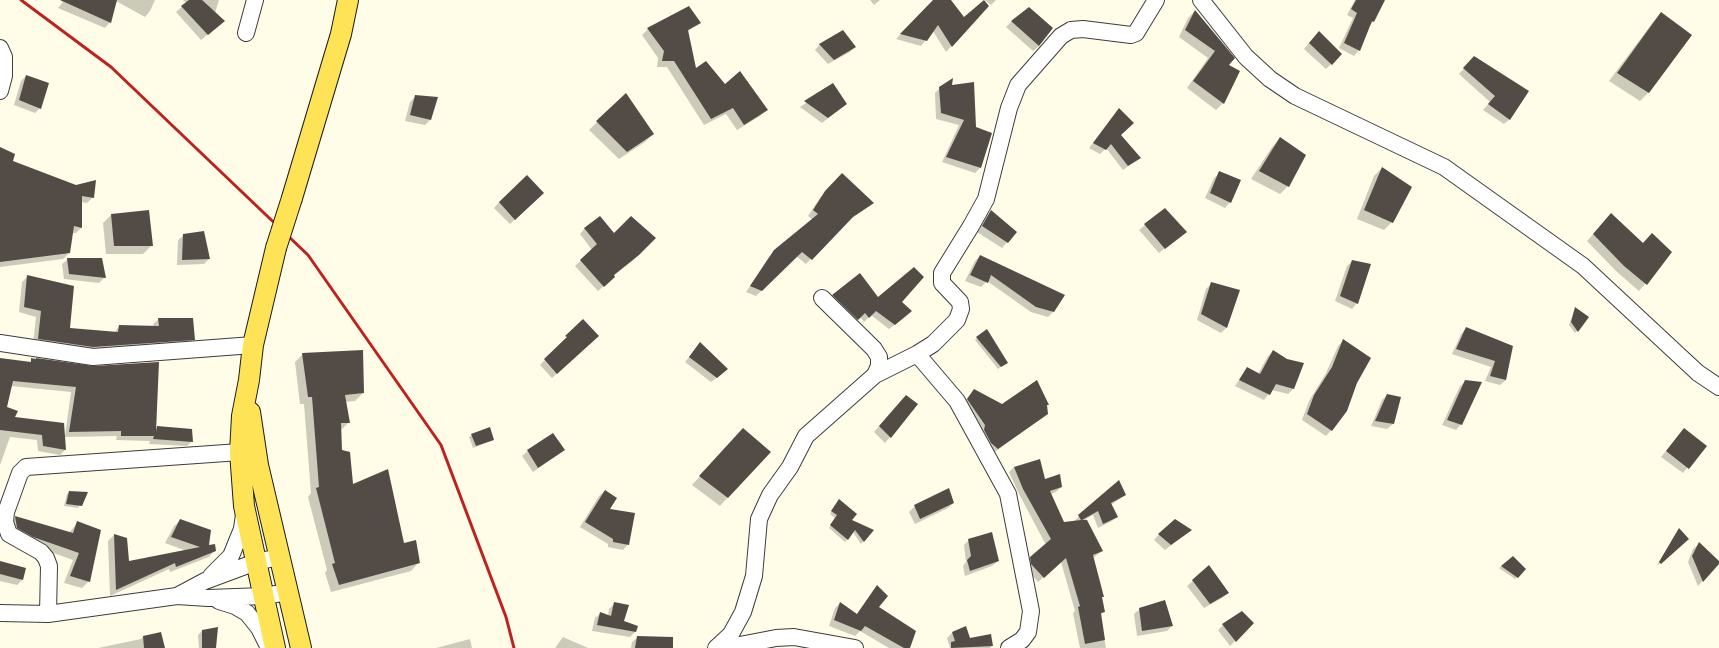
<!DOCTYPE html>
<html>
<head>
<meta charset="utf-8">
<style>
	body { margin:0 }
	canvas { display:block; background:#fffce7 }
</style>
</head>
<body>
<canvas width="1719" height="648"></canvas>
<script>
const ctx = document.querySelector('canvas').getContext('2d');
ctx.lineJoin = 'round';
function fill(path, color) {
  ctx.fillStyle = color;
  ctx.fill(path, 'evenodd');
}
function toPath(rows) {
  const path = new Path2D();
  for (const r of rows) {
    path.moveTo(r[0], r[1]);
    for (let i = 2; i < r.length; i += 2) path.lineTo(r[i], r[i + 1]);
  }
  return path;
}
function strokePath(path, color, width, dash) {
  ctx.strokeStyle = color;
  ctx.lineWidth = width;
  ctx.lineCap = dash ? 'butt' : 'round';
  ctx.setLineDash(dash || []);
  ctx.stroke(path);
}
fill(toPath([
	[61,0,155,0,150,11,145,17,116,1,110,22,105,28,58,8,63,2],
	[183,0,219,0,215,13,218,26,201,40,176,12,186,3],
	[870,0,880,0,874,5],
	[934,0,950,0,964,19,988,6,946,52,933,31,921,46,896,39],
	[985,0,996,0,991,5],
	[1355,0,1384,0,1373,22,1369,26,1359,50,1354,56,1339,48,1353,18,1347,15],
	[1195,11,1227,65,1239,72,1223,103,1216,110,1187,88,1208,58,1179,37,1188,18],
	[1661,14,1690,36,1648,93,1640,101,1609,81,1653,22],
	[1012,21,1039,46,1033,51,1006,27],
	[700,23,687,32,695,69,766,109,760,116,737,130,726,114,704,125,667,67,657,67,658,58,642,35,648,29],
	[1313,38,1331,64,1326,69,1304,49],
	[820,44,855,47,850,52,828,64,815,50],
	[1474,58,1510,119,1504,124,1483,110,1490,102,1459,74],
	[26,76,40,108,35,113,14,105,21,81],
	[833,85,846,104,822,123,800,107],
	[951,86,975,128,990,133,980,168,975,173,942,162,959,125,936,119,935,93,940,88],
	[626,94,653,134,645,142,619,159,589,130],
	[416,96,430,120,425,125,405,121,410,102],
	[1115,114,1120,135,1139,158,1123,170,1106,148,1100,154,1089,148],
	[1280,139,1288,186,1280,194,1251,179,1272,147],
	[0,148,12,162,93,197,87,203,81,202,81,228,76,233,72,233,69,253,63,259,0,267],
	[1382,168,1392,222,1384,230,1357,219,1374,176],
	[1220,173,1230,202,1225,208,1205,198,1214,178],
	[837,179,873,203,847,221,806,264,796,256,756,296,746,292,769,257,813,220,808,216,820,198],
	[537,199,510,224,494,208,499,202],
	[1165,209,1185,232,1159,253,1139,230],
	[991,211,1016,232,1002,248,977,232,986,217],
	[111,215,151,246,143,254,106,254,103,223],
	[1605,221,1642,244,1671,253,1639,291,1617,272,1587,241],
	[585,228,613,235,655,238,632,261,613,276,614,277,598,291,575,266,592,250,580,234],
	[184,235,209,259,204,264,177,265,178,240],
	[980,256,1053,312,1048,317,1031,312,987,281,981,287,965,281,975,261],
	[68,259,105,277,99,283,64,279,62,264],
	[1352,261,1357,303,1352,309,1335,301,1347,266],
	[28,276,69,329,114,333,119,326,154,327,153,324,159,319,194,339,188,345,87,352,33,344,36,317,19,312,22,282],
	[1212,283,1226,328,1221,333,1197,320,1206,289],
	[833,296,901,302,906,316,889,329,871,315,864,322,860,317,853,325,828,300],
	[1575,309,1577,331,1575,333,1569,325],
	[583,320,592,341,552,378,540,365],
	[1466,328,1512,346,1506,380,1500,385,1485,381,1491,367,1452,354,1461,334],
	[977,338,1004,365,998,369,975,340],
	[1343,341,1331,430,1326,436,1302,420,1309,401,1326,373,1338,346],
	[700,343,722,374,711,382,685,362],
	[1273,351,1293,389,1288,394,1272,390,1264,400,1235,386,1247,368,1258,374,1268,356],
	[303,354,363,393,355,401,345,402,349,422,340,431,341,451,352,486,419,562,411,571,331,592,325,573,327,570,308,497,311,493,304,404,300,404,295,362],
	[0,359,29,363,32,360,155,430,158,427,192,441,187,446,149,444,150,441,116,440,117,436,64,437,65,450,60,455,38,451,37,440,10,437,0,465],
	[11,386,71,392,65,436,14,418,6,407],
	[1466,381,1461,424,1456,430,1442,425,1460,386],
	[974,390,1002,405,1047,405,1046,406,1047,414,992,454,962,405],
	[1387,395,1393,424,1387,429,1371,426,1382,400],
	[901,401,917,405,885,443,874,432],
	[1684,429,1705,446,1683,473,1661,457],
	[472,435,493,440,473,448,469,437],
	[735,438,728,497,720,506,692,485],
	[564,450,533,472,522,456,528,451],
	[1014,467,1061,487,1056,492,1051,494,1064,523,1074,521,1119,481,1125,495,1111,505,1117,517,1112,521,1098,528,1093,515,1086,519,1102,551,1093,558,1103,596,1101,598,1104,612,1100,615,1106,648,1080,648,1073,613,1075,611,1061,562,1038,582,1027,569,1026,563,1046,545,1019,494,1009,472],
	[605,491,609,509,628,544,623,550,608,547,608,544,580,527,599,496],
	[69,492,86,493,78,508,64,506,67,494],
	[837,503,850,520,873,530,861,544,853,532,845,542,829,528,835,518,830,514],
	[953,503,948,508,915,524,909,512,915,506],
	[16,517,69,533,77,523,89,581,82,588,64,583,73,560,26,543,9,523],
	[181,520,208,547,215,550,209,557,170,572,169,569,110,596,108,541,114,535,128,562,187,551,165,543,174,526],
	[1679,529,1687,539,1658,565,1657,565],
	[1190,530,1165,550,1154,540,1159,534],
	[969,540,998,561,992,566,965,576,963,566,966,562,964,545],
	[1699,544,1719,562,1698,586,1688,562,1693,549],
	[1513,557,1525,569,1515,579,1499,568],
	[0,562,22,580,17,585,0,581],
	[1209,567,1228,593,1222,598,1204,608,1187,586],
	[877,586,878,607,909,648,889,648,860,631,855,636,829,626,835,608,840,603,856,615],
	[615,603,623,622,635,632,630,637,592,631,595,618,601,613,608,616,609,609],
	[1140,609,1172,626,1167,631,1137,636,1134,614],
	[1253,623,1230,646,1218,630,1223,625],
	[202,631,216,648,199,648,198,635],
	[953,632,969,639,992,646,990,648,950,648,947,638],
	[143,637,164,648,98,648,141,639],
	[563,637,588,648,555,648],
	[638,637,656,648,631,648,632,642],
	[470,639,472,648,436,648]
]), '#0003');
fill(toPath([
	[60,0,117,0,111,23],
	[189,0,202,0,225,21,208,35,181,6],
	[933,0,951,0,964,17,984,0,989,6,952,47,938,25,927,41,900,34],
	[1356,0,1385,0,1374,22,1372,21,1360,51,1344,43,1357,13,1351,9],
	[689,6,701,23,688,30,696,68,706,61,725,84,740,71,768,110,744,125,733,108,711,119,674,61,662,61,664,51,647,28],
	[1029,7,1053,28,1039,46,1011,21],
	[1195,10,1235,58,1229,65,1240,71,1224,104,1193,81,1215,51,1185,30],
	[1661,12,1692,35,1649,93,1617,73],
	[843,30,856,47,834,60,819,44],
	[1319,31,1342,54,1332,65,1309,43],
	[1474,56,1529,91,1510,120,1488,104,1495,96,1463,68],
	[26,75,49,83,41,109,19,100],
	[953,78,952,85,974,82,976,127,992,133,981,168,946,157,964,120,941,113,939,87],
	[833,83,847,104,828,118,804,101],
	[626,93,654,134,627,152,596,121],
	[415,95,438,97,431,120,410,115],
	[1119,108,1134,123,1121,135,1141,158,1128,166,1111,144,1106,150,1093,143],
	[1280,137,1306,155,1289,187,1259,171],
	[0,147,15,154,13,161,76,185,96,180,94,198,82,196,82,228,74,226,70,253,0,262],
	[1382,167,1412,187,1393,223,1364,210],
	[1219,171,1241,180,1231,203,1210,193],
	[842,173,874,203,853,217,812,260,802,252,762,291,750,286,774,250,818,214,813,210,825,191],
	[527,175,544,193,515,220,499,202],
	[1165,208,1187,232,1165,249,1144,224],
	[149,210,153,246,114,246,111,214],
	[991,210,1017,232,1008,243,982,226],
	[1611,213,1643,243,1652,233,1672,252,1647,285,1624,266,1593,234],
	[600,216,614,233,631,216,656,238,639,255,614,275,615,277,604,287,580,260,597,244,584,228],
	[204,231,210,259,182,260,183,234],
	[980,255,1065,295,1054,312,1036,307,991,275,988,283,970,275],
	[67,258,102,258,106,278,69,274],
	[1352,260,1371,264,1358,304,1340,296],
	[914,267,924,277,902,302,912,311,895,325,876,311,869,318,865,313,858,320,832,295,860,273,878,297],
	[27,275,74,286,70,328,118,332,119,325,159,326,158,318,193,318,195,340,93,347,38,339,41,311,24,307],
	[1211,282,1240,290,1227,328,1201,314],
	[1575,307,1589,317,1578,332,1571,322],
	[583,319,599,336,557,374,544,359,567,337,565,336],
	[1466,327,1513,346,1506,380,1490,376,1495,361,1456,349],
	[987,329,1008,363,1001,367,976,337],
	[1343,339,1371,358,1357,383,1347,411,1332,431,1307,414,1314,395,1332,367],
	[700,342,728,369,717,378,689,357],
	[363,350,364,393,345,395,350,423,341,423,342,450,350,452,353,484,388,469,404,543,416,540,420,563,339,585,332,564,335,563,316,488,319,487,312,397,308,397,302,353],
	[1273,350,1287,359,1304,363,1294,389,1276,384,1270,395,1239,380,1247,367,1260,374],
	[0,358,31,362,31,358,36,359,36,358,94,366,159,362,156,432,157,426,192,429,193,442,153,439,154,436,121,436,121,431,69,432,76,387,13,381,7,407,18,411,15,417,64,423,66,450,43,446,42,435,0,430],
	[1037,380,1049,405,1047,405,1048,414,998,449,991,443,984,430,985,425,967,399,974,389,1002,404],
	[1465,380,1482,382,1462,425,1447,420],
	[1387,394,1401,397,1394,424,1375,421],
	[906,395,918,404,891,438,879,426],
	[490,427,494,440,476,446,471,434],
	[743,428,771,452,728,498,699,476],
	[1684,428,1707,446,1689,469,1666,451],
	[553,433,565,450,538,468,527,450],
	[1040,459,1045,479,1060,474,1062,487,1050,491,1064,522,1081,520,1078,515,1119,480,1126,495,1111,503,1118,517,1103,524,1098,511,1082,520,1087,520,1103,551,1093,555,1104,597,1102,597,1105,612,1101,613,1105,640,1085,644,1078,607,1080,606,1066,558,1044,578,1031,564,1030,557,1051,539,1023,489,1014,467],
	[949,488,954,503,920,519,914,505],
	[605,490,617,498,610,509,635,513,629,545,613,542,613,539,585,522],
	[69,491,88,492,82,506,66,504],
	[839,499,857,514,852,520,874,530,864,542,855,530,848,540,830,525,837,515,831,511],
	[15,516,73,533,77,521,101,530,90,582,70,576,79,553,33,537,17,528],
	[180,519,211,530,209,545,215,544,216,551,176,567,175,563,116,590,114,534,127,538,129,561,200,547,171,537],
	[1175,519,1192,530,1171,545,1158,534],
	[1679,528,1689,539,1661,564,1659,562],
	[992,532,999,561,970,571,967,560,971,556,968,539],
	[1699,542,1719,561,1719,564,1703,582,1692,556],
	[1513,556,1526,569,1518,578,1501,566],
	[0,561,26,568,23,580,0,574],
	[1209,565,1229,593,1210,604,1192,580],
	[877,585,888,596,879,607,916,631,910,648,904,648,865,626,861,631,834,620,840,602,857,614],
	[1165,600,1173,626,1142,631,1139,608],
	[614,602,629,605,624,621,638,626,636,632,597,625,600,612,611,616],
	[1242,611,1254,623,1236,642,1222,624],
	[966,626,970,638,991,634,993,646,951,648,951,642,955,641,952,632],
	[218,627,216,648,202,648,202,630],
	[161,632,165,648,144,648,143,636],
	[637,636,673,637,673,648,635,648]
]), '#534c46');
const minor = toPath([
	[1201,0,1246,57,1270,79,1295,96,1444,167,1583,266,1698,373,1719,387],
	[246,33,255,0],
	[0,48,4,57,4,76,0,91],
	[0,343,93,357,253,345],
	[917,354,957,401,1008,494,1031,611,1028,632,1022,640,1009,648],
	[875,375,917,354,933,344,957,320,961,309,960,302,942,283,942,273,971,226,986,199,1009,108,1018,85,1061,36,1071,30,1083,29,1131,35,1136,33,1156,0],
	[211,576,231,556,242,529,244,514],
	[177,596,205,581,256,562,279,557],
	[219,601,235,606,247,613,259,628,269,648],
	[0,613,48,614,177,596,208,598,264,596,288,592],
	[48,614,49,566,46,558,41,552,9,534,5,522,6,512,20,473,26,467,240,452],
	[716,648,731,634,743,612,754,576,759,519,770,495,790,467,806,436,875,375,879,366,879,357,874,349,822,298],
	[724,648,776,638,794,637,855,648]
]);
const major = toPath([
	[292,198,341,34,348,0],
	[250,412,258,465,301,648],
	[275,648,244,506,240,452,242,416,249,380,253,345,276,248]
]);
strokePath(minor, '#3d3d3d', 18);
strokePath(major, '#1b1b1b', 22);
strokePath(minor, '#fff', 16);
strokePath(major, '#ffe357', 20);
strokePath(toPath([
	[21,0,111,67,308,255,441,445,506,617,514,648]
]), '#be221e', 3);
const majorBridge = toPath([
	[276,248,292,198]
]);
strokePath(majorBridge, '#1b1b1b', 22, []);
strokePath(majorBridge, '#ffe357', 20);
</script>
</body>
</html>
